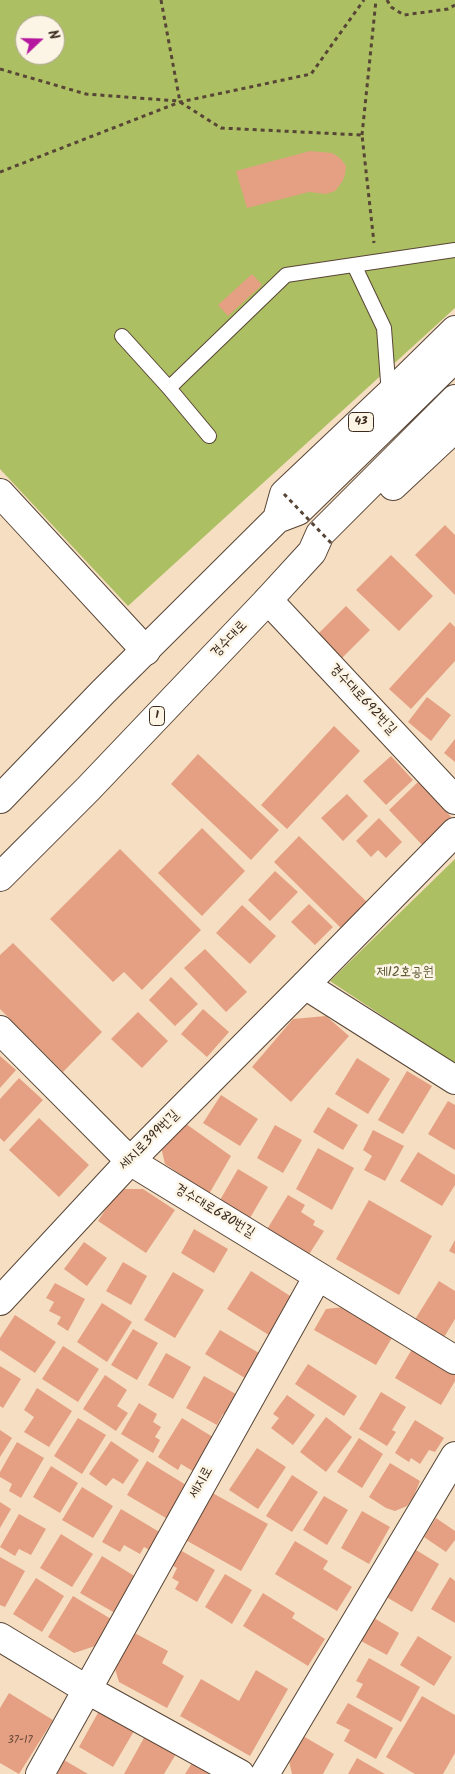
<!DOCTYPE html>
<html>
<head>
<meta charset="utf-8">
<style>
	body { margin:0 }
	#map { position:relative; width:455px; height:1774px; overflow:hidden; background:#f5dec1; font-family:Kalam,sans-serif }
	canvas { display:block }
	.north { position:absolute; left:15px; top:15px; width:50px; height:50px; box-sizing:border-box; background:#fcf5e5; border:1px solid #afa495; border-radius:50%; rotate:69deg; font-size:14px; font-weight:700; line-height:20px; text-align:center; color:#3b2a1e }
	.north::after { content:''; display:block; margin:auto; width:18px; height:22px; background:#b5179e; clip-path:polygon(50% 0,100% 100%,50% 72%,0 100%) }
</style>
</head>
<body>
<div id="map">
<canvas width="455" height="1774"></canvas>
<div class="north">N</div>
</div>
<script>
const ctx = document.querySelector('canvas').getContext('2d');
ctx.lineJoin = 'round';
function fill(path, color) {
  ctx.fillStyle = color;
  ctx.fill(path, 'evenodd');
}
function toPath(rows) {
  const path = new Path2D();
  for (const r of rows) {
    path.moveTo(r[0], r[1]);
    for (let i = 2; i < r.length; i += 2) path.lineTo(r[i], r[i + 1]);
  }
  return path;
}
function strokePath(path, color, width, dash) {
  ctx.strokeStyle = color;
  ctx.lineWidth = width;
  ctx.lineCap = dash ? 'butt' : 'round';
  ctx.setLineDash(dash || []);
  ctx.stroke(path);
}
function drawText(font, color, halo, rows, align = 'center') {
  ctx.font = font + ' Kalam,"Poor Story",sans-serif';
  ctx.lineWidth = 5;
  ctx.setLineDash([]);
  ctx.textBaseline = 'middle';
  ctx.strokeStyle = halo;
  ctx.fillStyle = color;
  for (const [text, x, y, turn = 0] of rows) {
    ctx.save();
    ctx.translate(x, y);
    ctx.rotate((+turn || 0) * Math.PI / 180);
    ctx.textAlign = isNaN(turn) ? turn : align;
    if (halo) ctx.strokeText(text, 0, 0);
    ctx.fillText(text, 0, 0);
    ctx.restore();
  }
}
fill(toPath([
	[0,0,455,0,455,308,128,606,0,469],
	[25,25,55,25,55,55,25,55],
	[455,859,455,1064,330,981]
]), '#adbf63');
fill(toPath([
	[310,151,332,153,340,158,346,166,345,175,342,182,335,191,326,194,309,192,247,208,236,171],
	[252,274,262,285,228,316,218,305],
	[445,525,455,535,455,595,415,555],
	[391,555,433,596,399,631,356,590],
	[346,606,370,630,340,660,316,636],
	[450,622,455,627,455,661,411,709,389,689],
	[427,697,451,715,431,741,408,722],
	[334,726,360,751,287,829,261,805],
	[455,739,455,762,444,753],
	[198,754,279,830,251,860,171,784],
	[391,756,413,780,386,805,363,781],
	[418,782,454,820,425,848,389,810],
	[347,794,368,816,343,841,321,818],
	[379,818,402,842,386,858,378,850,371,857,356,841],
	[202,828,245,871,202,916,158,873],
	[299,836,368,903,342,929,274,862],
	[120,849,201,930,142,990,124,972,113,982,50,919],
	[275,871,298,892,270,921,248,900],
	[309,904,333,927,315,945,291,922],
	[242,905,276,936,250,964,216,933],
	[13,943,102,1032,63,1072,0,1009,0,955],
	[205,949,247,992,226,1012,184,968],
	[171,977,198,1004,175,1026,149,1000],
	[203,1009,229,1032,207,1057,181,1034],
	[138,1012,168,1041,142,1068,111,1039],
	[326,1016,349,1036,291,1102,252,1067,293,1019],
	[0,1056,16,1070,0,1088],
	[357,1058,390,1079,368,1114,335,1094],
	[407,1071,432,1086,403,1134,378,1120],
	[19,1078,43,1100,4,1142,0,1138,0,1099],
	[221,1095,258,1119,240,1146,203,1123],
	[448,1101,455,1105,455,1150,428,1134],
	[328,1107,358,1125,343,1150,313,1132],
	[39,1118,89,1165,59,1197,9,1150],
	[182,1121,231,1156,209,1194,165,1164,161,1147],
	[275,1125,302,1140,283,1173,257,1158],
	[373,1130,404,1146,385,1181,364,1170,372,1156,363,1150],
	[318,1148,354,1168,332,1210,296,1189],
	[418,1152,455,1175,455,1185,442,1206,400,1181],
	[238,1169,268,1187,250,1218,220,1200],
	[119,1189,143,1189,175,1210,146,1253,98,1221],
	[288,1195,305,1205,301,1212,315,1221,313,1225,324,1231,308,1256,266,1231],
	[369,1200,432,1236,399,1295,336,1259],
	[194,1229,228,1249,214,1273,181,1253],
	[455,1240,455,1254,449,1251],
	[84,1242,107,1258,87,1286,64,1269],
	[123,1262,147,1276,131,1305,106,1291],
	[251,1271,295,1299,272,1337,227,1309],
	[173,1272,204,1290,175,1338,144,1320],
	[439,1281,455,1291,455,1319,443,1339,414,1321],
	[55,1283,85,1299,68,1331,57,1324,61,1317,49,1311,54,1302,46,1298],
	[102,1303,132,1322,107,1362,77,1342],
	[344,1307,393,1336,376,1365,314,1330,326,1309],
	[15,1315,56,1342,35,1373,0,1350,0,1338],
	[133,1329,158,1343,137,1380,111,1365],
	[220,1330,264,1356,250,1381,205,1354],
	[63,1346,99,1369,78,1402,42,1379],
	[412,1349,455,1375,455,1381,441,1405,395,1378],
	[166,1353,191,1367,173,1399,148,1385],
	[308,1364,357,1396,344,1416,295,1384],
	[0,1366,21,1379,3,1408,0,1406],
	[105,1375,127,1390,117,1406,128,1413,116,1431,83,1409],
	[204,1376,241,1397,230,1417,223,1414,217,1425,186,1408],
	[37,1388,72,1411,49,1447,24,1432,34,1417,24,1410],
	[381,1392,406,1407,392,1430,396,1432,387,1446,359,1429],
	[287,1395,315,1415,293,1445,271,1428,279,1418,273,1414],
	[139,1403,157,1414,153,1422,161,1427,155,1437,160,1440,153,1453,121,1434],
	[326,1417,352,1437,326,1472,300,1452],
	[78,1418,106,1435,82,1474,54,1456],
	[182,1418,216,1439,196,1473,181,1464,178,1470,158,1457],
	[415,1420,444,1438,435,1452,429,1450,420,1464,411,1458,409,1462,395,1453],
	[0,1430,12,1438,0,1457],
	[359,1438,383,1454,362,1488,337,1472],
	[111,1441,139,1460,123,1484,113,1478,106,1486,89,1474],
	[17,1442,44,1458,21,1498,9,1491,12,1484,0,1477,0,1472],
	[257,1448,286,1467,258,1509,229,1490],
	[147,1461,186,1485,166,1518,127,1495],
	[390,1463,420,1481,413,1498,407,1506,395,1511,386,1508,369,1497],
	[51,1466,78,1483,60,1513,33,1497],
	[292,1475,318,1492,292,1532,266,1516],
	[82,1487,113,1506,93,1538,62,1520],
	[209,1491,268,1524,241,1571,182,1538],
	[324,1496,348,1510,327,1545,303,1530],
	[0,1502,11,1509,0,1528],
	[121,1509,161,1533,151,1551,144,1547,140,1554,124,1545,120,1552,102,1542],
	[362,1511,390,1527,369,1564,341,1548],
	[19,1514,46,1529,31,1555,19,1549,15,1556,0,1547],
	[436,1518,455,1531,455,1540,446,1552,424,1537],
	[61,1534,93,1554,72,1587,40,1568],
	[295,1541,328,1561,323,1569,352,1587,337,1611,275,1574],
	[411,1547,439,1564,412,1612,383,1595],
	[180,1550,215,1570,197,1602,175,1589,179,1582,172,1578,177,1568,171,1565],
	[102,1556,136,1577,115,1613,80,1593],
	[0,1557,25,1571,5,1607,0,1605],
	[225,1574,252,1590,232,1624,205,1607],
	[450,1577,455,1581,455,1623,431,1609],
	[36,1578,64,1596,42,1632,13,1614],
	[263,1593,295,1613,292,1618,325,1639,308,1666,243,1626],
	[73,1596,111,1619,95,1646,74,1653,48,1637],
	[374,1618,399,1633,387,1655,361,1641],
	[131,1631,168,1651,162,1663,184,1676,167,1708,119,1682,113,1662],
	[418,1636,452,1657,434,1686,400,1665],
	[369,1658,420,1687,401,1722,356,1697,363,1684,356,1681],
	[256,1670,288,1689,250,1756,180,1716,201,1679,239,1701],
	[9,1693,53,1720,19,1774,0,1763,0,1708],
	[422,1696,455,1715,455,1753,443,1774,415,1774,386,1757],
	[348,1703,393,1728,376,1759,344,1741,350,1730,336,1723],
	[99,1711,134,1731,113,1767,79,1747],
	[145,1736,176,1754,164,1774,124,1774],
	[303,1736,334,1754,323,1774,292,1774,289,1761],
	[357,1758,385,1774,348,1774],
	[64,1760,88,1774,57,1774],
	[192,1763,210,1774,185,1774]
]), '#e5a083');
const service = toPath([
	[354,265,384,328,389,395],
	[122,336,169,388],
	[209,436,169,388,286,275,455,250]
]);
const minor = toPath([
	[0,493,146,651],
	[268,600,455,800],
	[305,985,455,1080],
	[0,1030,130,1161,455,1360],
	[0,1301,130,1161,305,985,455,832],
	[0,1637,86,1689,240,1774],
	[40,1774,318,1276],
	[265,1774,455,1456]
]);
const primary = toPath([
	[393,486,455,428],
	[277,519,284,494,398,386,455,330],
	[0,799,103,692,277,519,298,511,455,358],
	[0,877,88,789,268,600,312,552,320,534,455,399]
]);
strokePath(service, '#574536', 16);
strokePath(minor, '#574536', 30);
strokePath(primary, '#574536', 30);
strokePath(toPath([
	[161,0,180,102,221,128,362,135,374,243],
	[387,0,391,7,404,15,448,9,455,5],
	[0,69,86,94,178,101],
	[362,135,376,0],
	[0,172,180,102,311,74,364,0]
]), '#574536', 3, [4, 4]);
strokePath(service, '#fff', 14);
strokePath(minor, '#fff', 28);
strokePath(primary, '#fff', 28);
strokePath(toPath([
	[284,494,333,545]
]), '#574536', 3, [4, 4]);
drawText('11px', '#664837', null, [
	["37-17",20,1741]
]);
for (const [x, y, w] of [
	[361,422,25],
	[157,716,15]
]) {
  const box = new Path2D();
  box.roundRect(x - w / 2, y - 9.5, w, 19, 4);
  ctx.fillStyle = '#fcf5e5';
  ctx.fill(box);
  strokePath(box, '#3b2a1e', 1);
}
drawText('bold 12px', '#3b2a1e', null, [
	["43",361,422],
	["1",157,716]
]);
drawText('14px', '#3b2a1e', '#fcf5e5', [
	["경수대로",230,640,-46],
	["경수대로692번길",362,700,47],
	["세지로399번길",150,1141,-45],
	["경수대로680번길",214,1212,31],
	["세지로",202,1483,-61]
]);
drawText('14px', '#5d5733', '#fcf5e5', [
	["제12호공원",405,974]
]);
</script>
</body>
</html>
